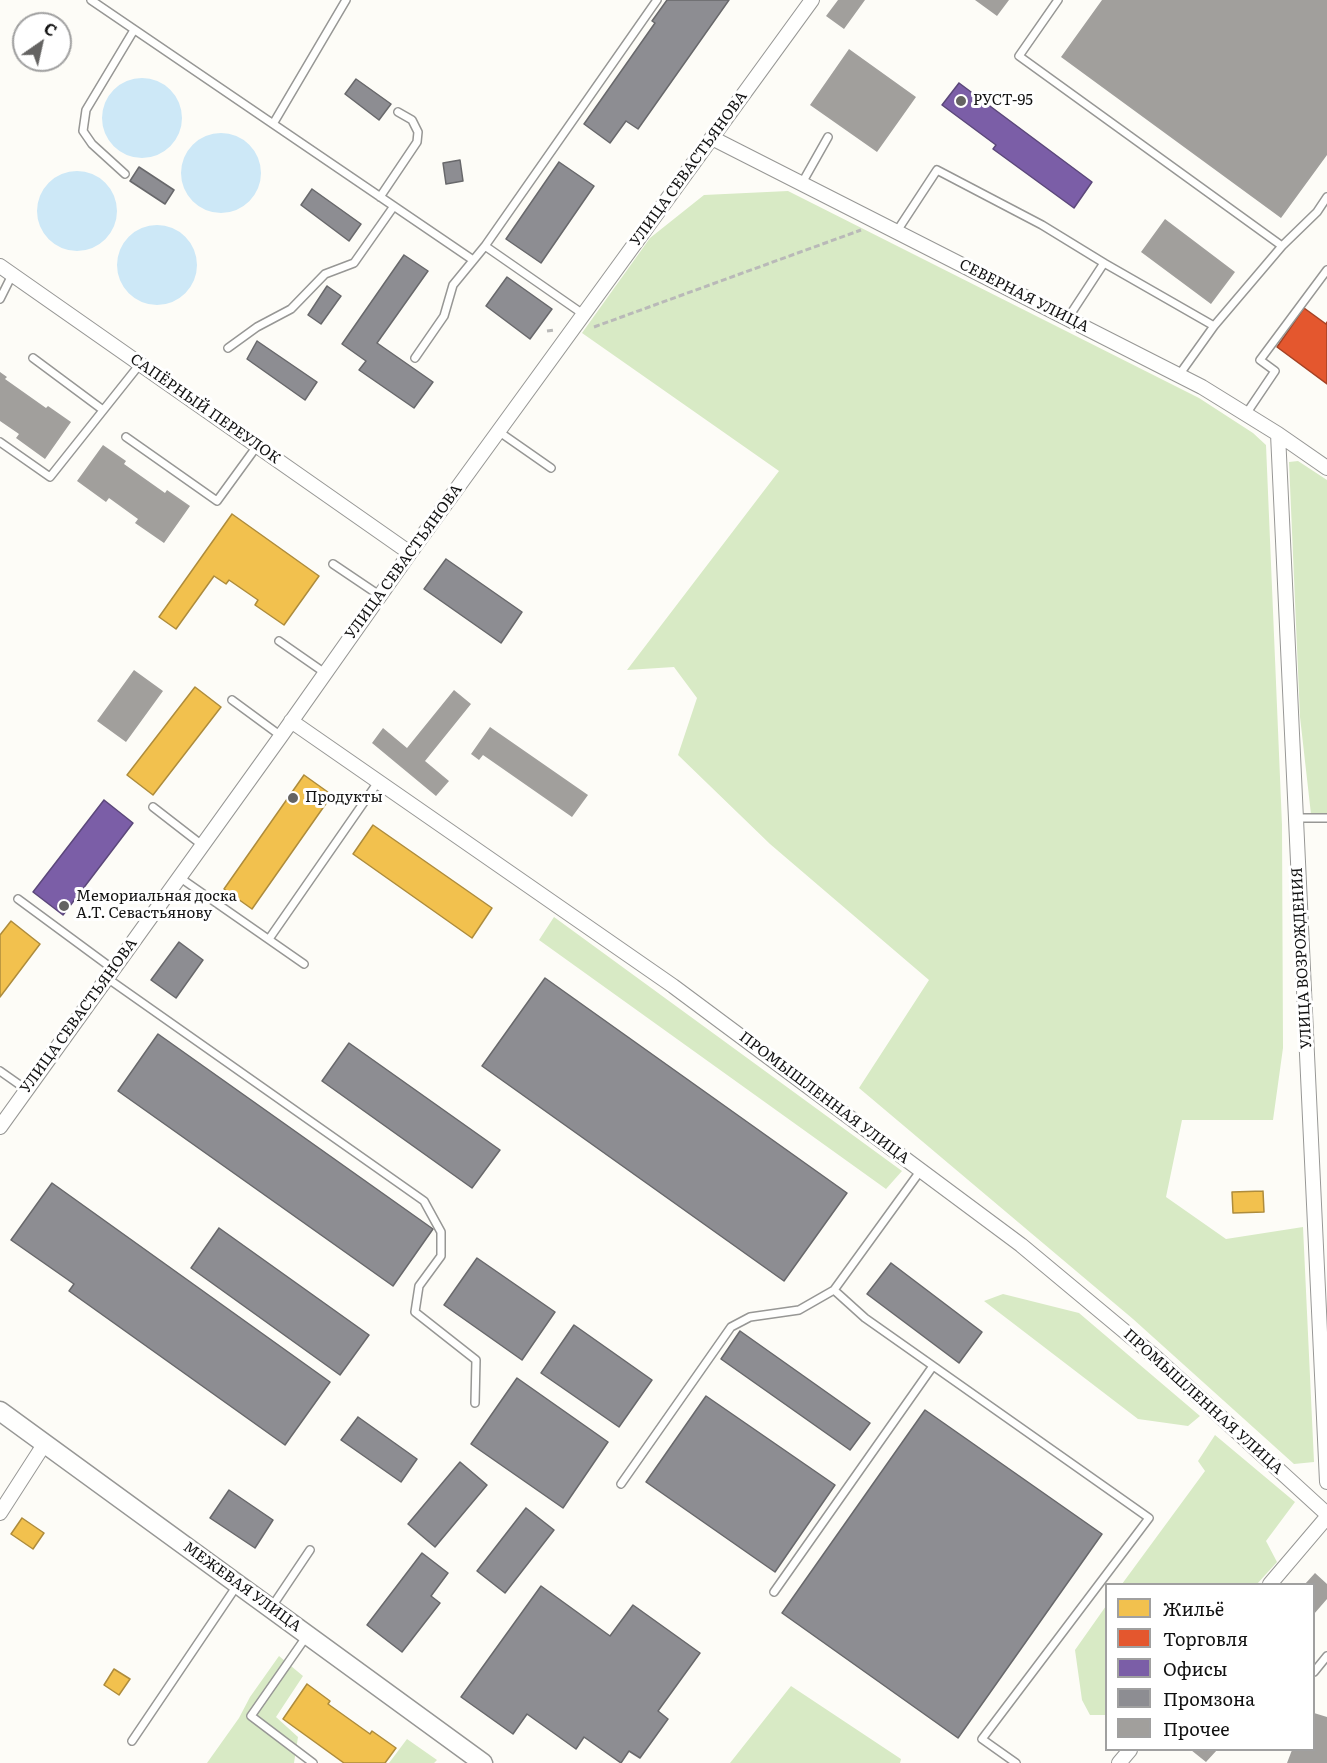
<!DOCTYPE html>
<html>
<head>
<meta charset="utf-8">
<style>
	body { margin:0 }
	#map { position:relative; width:1327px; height:1763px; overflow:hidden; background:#fdfcf7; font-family:Literata,serif }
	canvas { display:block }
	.legend { position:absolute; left:1105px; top:1583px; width:210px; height:168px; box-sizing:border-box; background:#fff; border:2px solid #a0a0a0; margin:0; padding:8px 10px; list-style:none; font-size:18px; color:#111 }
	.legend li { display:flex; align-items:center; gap:12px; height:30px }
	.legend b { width:30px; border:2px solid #a0a0a0 }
	.north { position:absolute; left:12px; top:12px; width:60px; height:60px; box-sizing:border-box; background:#fff; border:2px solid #a0a0a0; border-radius:50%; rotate:34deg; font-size:16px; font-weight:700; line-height:24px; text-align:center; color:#111 }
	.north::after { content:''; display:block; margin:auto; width:21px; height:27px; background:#646362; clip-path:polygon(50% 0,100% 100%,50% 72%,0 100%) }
</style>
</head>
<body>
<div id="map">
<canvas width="1327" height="1763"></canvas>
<ul class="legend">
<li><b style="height:16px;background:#f2c14e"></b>Жильё</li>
<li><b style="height:16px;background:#e4572e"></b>Торговля</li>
<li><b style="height:16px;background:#7b5ea7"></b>Офисы</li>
<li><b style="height:16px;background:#8d8d92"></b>Промзона</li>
<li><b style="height:16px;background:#a19f9c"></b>Прочее</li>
</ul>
<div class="north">С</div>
</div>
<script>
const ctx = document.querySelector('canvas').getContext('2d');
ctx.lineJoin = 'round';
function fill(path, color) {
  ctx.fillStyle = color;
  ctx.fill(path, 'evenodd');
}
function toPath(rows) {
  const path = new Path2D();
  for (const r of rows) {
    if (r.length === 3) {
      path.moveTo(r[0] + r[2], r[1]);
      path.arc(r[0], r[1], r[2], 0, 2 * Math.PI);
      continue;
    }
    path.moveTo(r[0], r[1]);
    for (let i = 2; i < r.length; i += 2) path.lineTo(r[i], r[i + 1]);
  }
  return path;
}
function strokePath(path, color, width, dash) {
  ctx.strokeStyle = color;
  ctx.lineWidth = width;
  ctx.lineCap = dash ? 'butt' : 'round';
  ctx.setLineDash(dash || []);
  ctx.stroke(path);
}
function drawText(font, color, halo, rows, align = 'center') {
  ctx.font = font + ' Literata,serif';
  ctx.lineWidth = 6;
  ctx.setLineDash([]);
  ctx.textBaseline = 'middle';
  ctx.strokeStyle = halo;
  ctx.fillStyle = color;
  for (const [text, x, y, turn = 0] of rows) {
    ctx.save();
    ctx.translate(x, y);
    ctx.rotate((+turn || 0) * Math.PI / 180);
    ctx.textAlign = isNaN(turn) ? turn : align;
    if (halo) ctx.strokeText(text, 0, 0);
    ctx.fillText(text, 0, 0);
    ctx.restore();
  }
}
fill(toPath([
	[788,191,1199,398,1253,433,1266,445,1282,825,1283,1048,1273,1120,1182,1120,1166,1197,1226,1239,1303,1227,1314,1462,1294,1464,1133,1319,859,1088,929,980,770,844,678,755,697,698,674,667,627,670,779,471,582,333,650,238,704,195],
	[1298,461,1327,480,1327,822,1312,823,1300,717,1289,462],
	[554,917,902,1171,886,1189,539,940],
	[1003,1294,1079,1313,1200,1416,1188,1426,1138,1419,984,1301],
	[1215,1435,1295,1502,1266,1541,1277,1562,1257,1584,1122,1584,1205,1471,1198,1461],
	[1106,1606,1106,1715,1090,1715,1082,1700,1075,1650],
	[279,1656,303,1676,276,1717,298,1737,294,1763,207,1763,239,1718,250,1697],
	[791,1686,901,1759,900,1763,730,1763],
	[407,1739,437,1760,434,1763,389,1763]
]), '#d8eac5');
fill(toPath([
	[142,118,40],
	[221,173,40],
	[77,211,40],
	[157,265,40]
]), '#cde8f7');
const homes = toPath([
	[232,514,319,576,284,625,255,605,258,600,229,580,226,584,214,576,176,629,159,617,232,514],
	[195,687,221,707,153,795,127,775,195,687],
	[304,775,332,795,252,909,224,889,304,775],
	[373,825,492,908,472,938,353,854,373,825],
	[11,921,40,944,0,997,0,935,11,921],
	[1263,1191,1264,1212,1233,1213,1232,1192,1263,1191],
	[22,1518,44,1533,33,1549,11,1534,22,1518],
	[114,1669,130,1679,119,1695,104,1685,114,1669],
	[307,1684,330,1701,328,1704,370,1734,372,1731,396,1748,385,1763,344,1763,283,1719,307,1684]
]);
fill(homes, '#f2c14e');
strokePath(homes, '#ae8c3c', 1.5);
const shops = toPath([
	[1304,308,1326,324,1327,322,1327,384,1277,347,1304,308]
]);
fill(shops, '#e4572e');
strokePath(shops, '#a54225', 1.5);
const offices = toPath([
	[959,83,1092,182,1074,208,993,149,996,145,942,105,959,83],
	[104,800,133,823,63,915,33,892,104,800]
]);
fill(offices, '#7b5ea7');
strokePath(offices, '#5b477a', 1.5);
const industry = toPath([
	[667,0,729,0,638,129,626,121,610,143,584,124,655,23,652,21,667,0],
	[356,79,391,104,379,120,345,94,356,79],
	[460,160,463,181,446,184,443,163,460,160],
	[559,162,594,186,541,263,506,239,559,162],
	[139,167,174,190,165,204,130,181,139,167],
	[312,189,361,224,349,241,301,205,312,189],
	[404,255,428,271,377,343,433,382,414,408,359,370,366,361,342,344,404,255],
	[507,277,552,309,530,339,486,306,507,277],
	[327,286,341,296,321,324,308,315,327,286],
	[257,341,317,382,305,400,247,359,257,341],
	[446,559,522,612,501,643,424,589,446,559],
	[179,942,203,960,176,998,151,980,179,942],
	[545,978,847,1193,784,1281,482,1066,545,978],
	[158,1034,433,1229,393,1286,118,1091,158,1034],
	[349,1043,500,1150,472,1188,322,1081,349,1043],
	[52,1183,330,1382,285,1445,69,1291,74,1284,11,1240,52,1183],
	[219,1228,369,1335,340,1375,191,1268,219,1228],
	[477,1258,555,1312,522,1360,444,1305,477,1258],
	[891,1263,982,1332,959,1363,867,1294,891,1263],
	[574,1325,652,1380,619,1427,541,1373,574,1325],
	[740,1331,870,1423,850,1450,721,1359,740,1331],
	[517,1378,608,1442,563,1508,471,1444,517,1378],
	[706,1396,835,1485,775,1572,646,1482,706,1396],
	[925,1410,1102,1534,958,1738,782,1613,925,1410],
	[358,1417,417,1459,401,1482,341,1440,358,1417],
	[460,1462,487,1485,435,1547,408,1524,460,1462],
	[229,1490,273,1520,255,1548,210,1518,229,1490],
	[526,1508,554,1530,505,1593,477,1571,526,1508],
	[422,1553,448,1573,431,1596,440,1603,402,1652,367,1625,422,1553],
	[541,1586,610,1636,633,1605,700,1653,658,1711,668,1719,640,1758,629,1751,621,1763,584,1737,576,1749,527,1714,513,1734,461,1697,541,1586]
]);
fill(industry, '#8d8d92');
strokePath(industry, '#68686b', 1.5);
fill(toPath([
	[838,0,865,0,844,29,826,16],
	[975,0,1009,0,997,16],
	[1102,0,1327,0,1327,155,1281,218,1061,57],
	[849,49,916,97,877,152,810,105],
	[1165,219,1235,272,1211,304,1141,252],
	[0,372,7,377,5,379,46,408,48,406,71,422,45,459,16,438,19,434,0,421],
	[103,445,126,461,124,464,165,493,167,490,190,506,164,543,135,523,138,519,109,498,106,502,77,481],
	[134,670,163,691,126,742,97,721],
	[454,690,471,704,425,761,449,781,436,796,372,743,383,728,407,748],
	[490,727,588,795,572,817,483,755,479,760,471,754],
	[1315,1573,1327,1584,1327,1599,1314,1614,1314,1584,1305,1584],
	[1314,1713,1327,1717,1327,1763,1287,1763,1292,1750,1314,1750],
	[1191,1750,1217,1750,1206,1762]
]), '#a19f9c');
const service = toPath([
	[91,0,473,260],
	[1058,0,1019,56,1282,246],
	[273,124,346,0],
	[125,174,92,144,83,131,86,110,134,30],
	[802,183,828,137],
	[380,197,417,142,418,132,412,120,398,112],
	[897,231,937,170,1042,225,1104,263,1214,326],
	[485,246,583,314],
	[0,299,12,275],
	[1068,318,1104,263],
	[228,348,257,327,291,309,325,274,354,263,394,206],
	[33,358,103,410],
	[415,358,444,316,453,285,485,246,657,0],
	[1179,375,1214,326,1282,246,1317,212,1327,197],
	[1246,414,1275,371,1260,360,1327,270],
	[498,431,551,468],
	[126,437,217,501,257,446],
	[0,442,50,477,140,364],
	[333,564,379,595],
	[279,641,325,673],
	[232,700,281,736],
	[153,807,202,845],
	[1296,818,1327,818],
	[179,877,304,964],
	[18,899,113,969],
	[269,939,378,782],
	[107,978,424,1201,441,1232,441,1256,419,1286,415,1312,476,1360,475,1403],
	[0,1071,27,1090],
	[921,1170,834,1290,865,1318,1149,1518,982,1739,1016,1763],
	[621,1484,731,1327,750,1317,799,1310,834,1290],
	[774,1592,933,1366],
	[271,1608,310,1550],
	[306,1637,251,1716,313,1763],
	[1314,1672,1327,1656],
	[132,1741,238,1584]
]);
const minor = toPath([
	[712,138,1202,387,1278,434,1327,468],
	[0,266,410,553],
	[1278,434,1327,1482],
	[291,721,673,986,1021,1245,1153,1355,1327,1514],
	[0,1127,281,736,410,553,812,0],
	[0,1513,45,1443],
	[1270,1584,1327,1517],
	[1119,1763,1130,1750]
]);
const tertiary = toPath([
	[0,1411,483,1763]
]);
strokePath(service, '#979795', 10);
strokePath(minor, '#979795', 16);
strokePath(tertiary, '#979795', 21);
strokePath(toPath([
	[594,327,861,230],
	[547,331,554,330]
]), '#b9b9b8', 3, [6, 3]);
strokePath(service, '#fffffe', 7);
strokePath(minor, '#fffffe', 14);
strokePath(tertiary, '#fffffe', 18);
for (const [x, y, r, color] of [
	[961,101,6,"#646362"],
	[293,798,6,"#646362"],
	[64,906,6,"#646362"]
]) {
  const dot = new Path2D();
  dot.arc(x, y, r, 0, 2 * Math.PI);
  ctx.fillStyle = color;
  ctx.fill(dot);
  strokePath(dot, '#fff', 2);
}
drawText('15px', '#111', '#fff', [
	["РУСТ-95",973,101],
	["Продукты",305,798],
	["Мемориальная доска",76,897],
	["А.Т. Севастьянову",76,914]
], 'left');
drawText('15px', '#111', '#fff', [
	["УЛИЦА СЕВАСТЬЯНОВА",689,169,-54],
	["СЕВЕРНАЯ УЛИЦА",1024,296,27],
	["САПЁРНЫЙ ПЕРЕУЛОК",205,409,35],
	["УЛИЦА СЕВАСТЬЯНОВА",404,562,-54],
	["УЛИЦА ВОЗРОЖДЕНИЯ",1302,958,-93],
	["УЛИЦА СЕВАСТЬЯНОВА",79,1016,-54],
	["ПРОМЫШЛЕННАЯ УЛИЦА",824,1098,37],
	["ПРОМЫШЛЕННАЯ УЛИЦА",1203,1402,42],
	["МЕЖЕВАЯ УЛИЦА",242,1587,36]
]);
</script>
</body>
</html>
